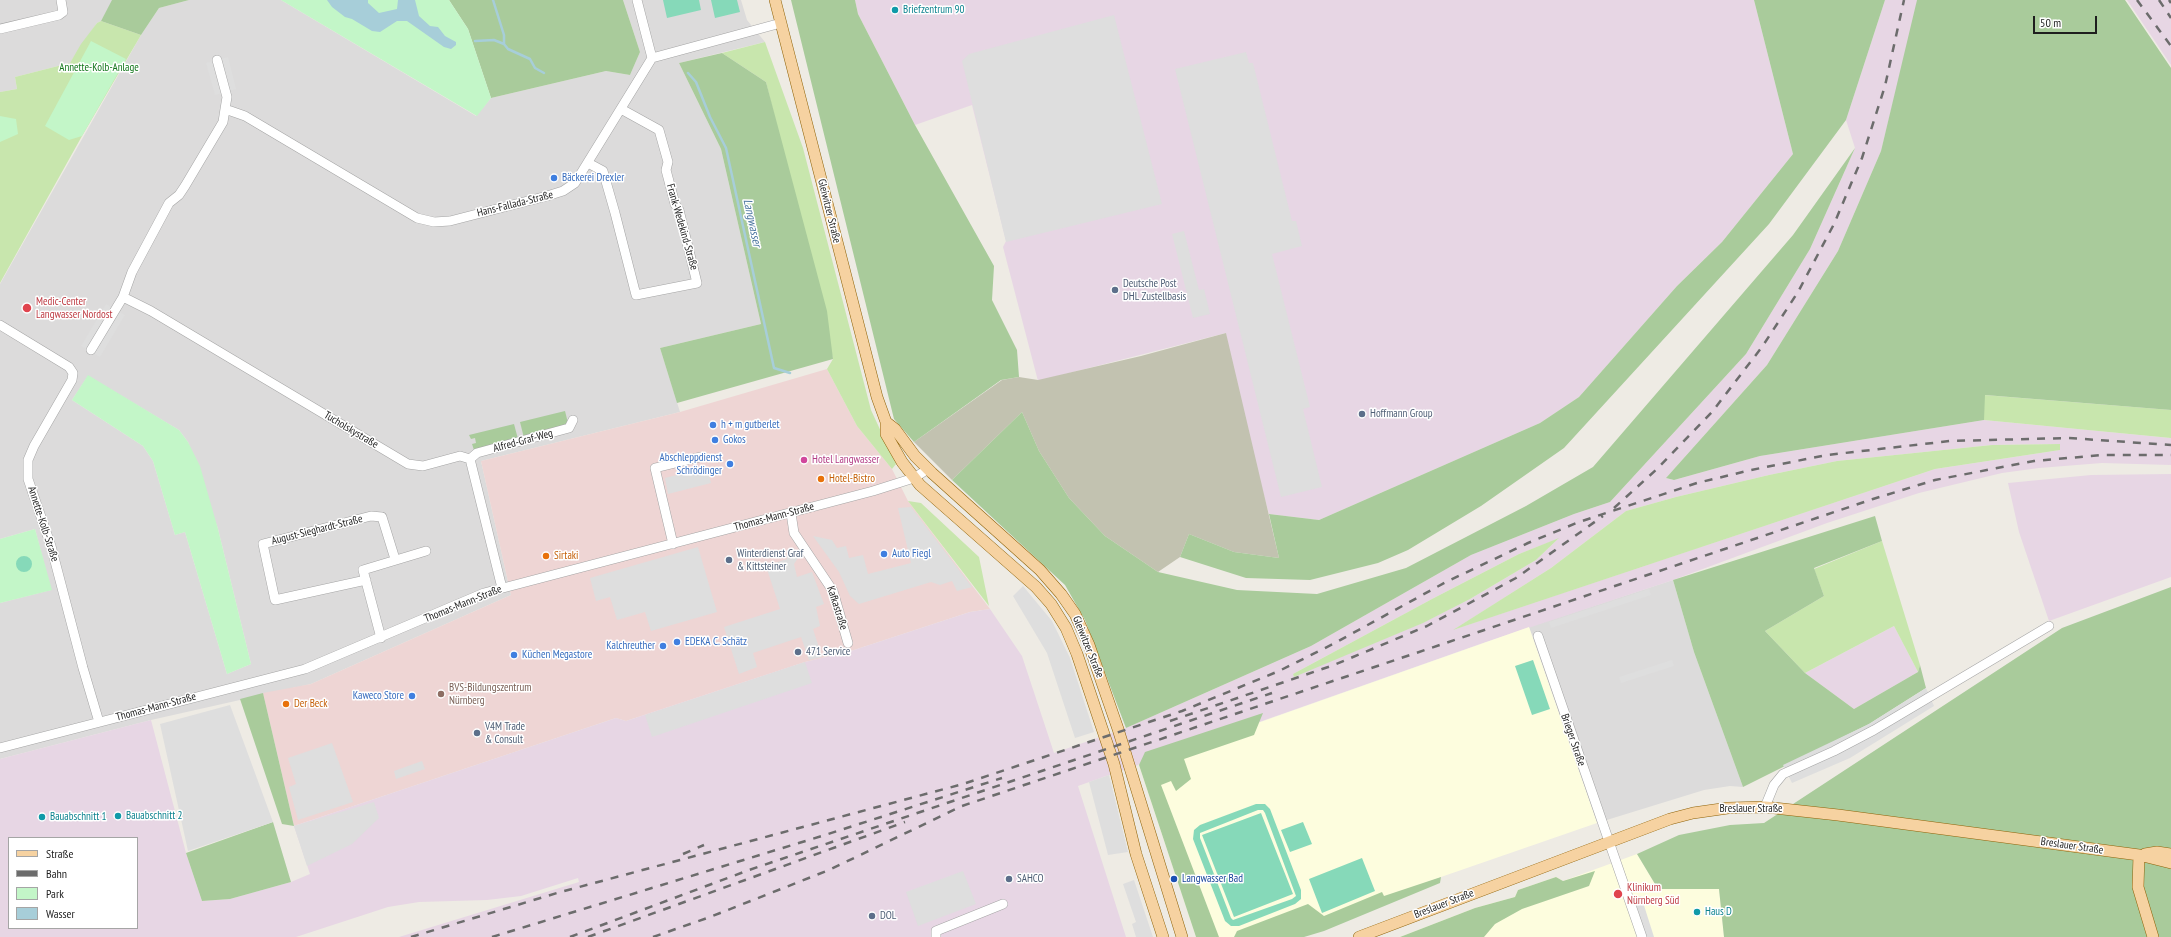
<!DOCTYPE html>
<html>
<head>
<meta charset="utf-8">
<style>
	body { margin:0 }
	#map { position:relative; width:2171px; height:937px; overflow:hidden; background:#eeebe4; font-family:"PT Sans Narrow",sans-serif }
	canvas { display:block }
	.legend { position:absolute; left:8px; top:837px; width:130px; height:92px; box-sizing:border-box; background:#fff; border:1px solid #a5a5a5; margin:0; padding:5px 7px; list-style:none; font-size:12px; color:#1e1e1e }
	.legend li { display:flex; align-items:center; gap:8px; height:20px }
	.legend b { width:20px; border:1px solid #a5a5a5 }
	.scale { position:absolute; left:2033px; top:16px; width:64px; height:18px; box-sizing:border-box; border:2px solid #1e1e1e; border-top:0; padding-left:5px; font-size:12px; line-height:14px; white-space:nowrap; color:#1e1e1e; -webkit-text-stroke:3px #fff; paint-order:stroke }
</style>
</head>
<body>
<div id="map">
<canvas width="2171" height="937"></canvas>
<ul class="legend">
<li><b style="height:5px;background:#f6d2a1"></b>Straße</li>
<li><b style="height:5px;background:#6c6c6c"></b>Bahn</li>
<li><b style="height:11px;background:#c3f6c8"></b>Park</li>
<li><b style="height:11px;background:#a7ced9"></b>Wasser</li>
</ul>
<div class="scale">50 m</div>
</div>
<script>
const ctx = document.querySelector('canvas').getContext('2d');
ctx.lineJoin = 'round';
function fill(path, color) {
  ctx.fillStyle = color;
  ctx.fill(path, 'evenodd');
}
function toPath(rows) {
  const path = new Path2D();
  for (const r of rows) {
    if (r.length === 3) {
      path.moveTo(r[0] + r[2], r[1]);
      path.arc(r[0], r[1], r[2], 0, 2 * Math.PI);
      continue;
    }
    path.moveTo(r[0], r[1]);
    for (let i = 2; i < r.length; i += 2) path.lineTo(r[i], r[i + 1]);
  }
  return path;
}
function strokePath(path, color, width, dash) {
  ctx.strokeStyle = color;
  ctx.lineWidth = width;
  ctx.lineCap = dash ? 'butt' : 'round';
  ctx.setLineDash(dash || []);
  ctx.stroke(path);
}
function drawText(font, color, halo, rows, align = 'center') {
  ctx.font = font + ' "PT Sans Narrow",sans-serif';
  ctx.lineWidth = 3;
  ctx.setLineDash([]);
  ctx.textBaseline = 'middle';
  ctx.strokeStyle = halo;
  ctx.fillStyle = color;
  for (const [text, x, y, turn = 0] of rows) {
    ctx.save();
    ctx.translate(x, y);
    ctx.rotate((+turn || 0) * Math.PI / 180);
    ctx.textAlign = isNaN(turn) ? turn : align;
    if (halo) ctx.strokeText(text, 0, 0);
    ctx.fillText(text, 0, 0);
    ctx.restore();
  }
}
fill(toPath([
	[0,0,112,0,112,2,101,21,97,23,70,63,15,77,17,89,0,92],
	[189,0,281,0,476,116,491,98,606,71,630,75,640,52,623,0,741,0,747,20,765,42,679,63,721,149,761,324,660,348,680,412,481,461,511,595,311,684,151,720,0,759,0,603,51,590,35,529,0,539,0,284,141,35,159,8],
	[88,376,179,430,188,442,218,529,251,664,227,674,185,532,175,535,153,461,143,446,72,400],
	[1673,580,1694,652,1743,787,1730,786,1704,790,1597,823,1529,627]
]), '#dcdbdb');
fill(toPath([
	[827,369,857,426,892,469,908,501,990,609,970,612,851,651,805,662,626,721,616,718,294,826,263,693,311,684,511,595,481,461,680,412]
]), '#eed5d4');
fill(toPath([
	[855,0,1754,0,1793,154,1722,242,1677,286,1579,397,1540,423,1319,520,1269,514,1228,364,1226,333,1038,381,1003,247,1006,241,972,105,915,125,858,14],
	[1885,0,1917,0,1916,10,1881,151,1838,251,1767,365,1666,478,1674,480,1760,456,1984,420,2171,438,2171,465,2102,463,2039,468,2002,473,1919,493,1827,523,1673,580,1483,643,1078,786,1126,937,399,937,579,882,578,878,521,896,487,900,419,902,388,907,296,937,0,937,0,759,151,720,186,853,202,901,230,899,291,882,310,874,294,826,616,718,626,721,805,662,851,651,970,612,990,609,1022,656,1054,753,1126,728,1311,646,1471,555,1574,514,1610,502,1746,354,1810,249,1855,148,1846,120],
	[2060,444,2060,450,1935,469,1455,629,1551,568,1626,511,1676,497,1769,475,1837,461,1992,445],
	[1558,539,1536,560,1470,599,1422,623,1294,676,1293,674,1432,599,1519,554],
	[9,838,137,838,137,928,9,928],
	[2127,0,2171,0,2171,65],
	[2171,474,2171,577,2049,621,2019,532,2008,483,2091,475],
	[1894,626,1918,672,1854,709,1805,673]
]), '#e7d6e4');
fill(toPath([
	[1529,627,1597,823,1441,877,1294,937,1196,937,1139,765],
	[1637,854,1658,889,1719,889,1724,937,1400,937,1475,908,1515,897,1518,890,1556,877,1563,881]
]), '#fdfdde');
fill(toPath([
	[1226,333,1279,558,1234,552,1189,534,1180,557,1158,572,1105,536,1069,498,1039,451,1022,412,952,480,914,442,1002,380,1019,377,1038,380,1141,356]
]), '#c2c2b0');
fill(toPath([
	[101,21,141,35,82,136,0,283,0,92,17,89,15,77,70,63,81,44,97,23],
	[765,42,803,148,871,410,896,464,892,469,857,426,827,369,833,359,766,82,722,53],
	[1984,395,2171,410,2171,438,1984,420],
	[2060,444,2060,450,1935,469,1453,630,1551,568,1626,511,1676,497,1769,475,1837,461,1992,445],
	[908,501,921,503,979,557,989,606],
	[1559,538,1536,560,1470,599,1423,623,1294,677,1293,674,1432,599,1519,554],
	[1882,541,1920,665,1918,672,1894,626,1805,673,1765,631,1824,596,1814,569]
]), '#c8e6ad');
fill(toPath([
	[112,0,189,0,159,8,141,35,101,21],
	[449,0,623,0,640,52,630,75,606,71,491,98,468,29],
	[791,0,855,0,858,14,915,125,994,266,992,300,1017,350,1019,377,1001,380,914,442,894,419],
	[1754,0,1885,0,1846,120,1769,224,1564,448,1481,506,1408,550,1378,563,1310,580,1246,578,1180,557,1189,534,1234,552,1279,558,1269,514,1319,520,1540,423,1579,397,1677,286,1722,242,1793,154],
	[1917,0,2125,0,2171,68,2171,410,1985,395,1984,420,1760,456,1674,480,1666,478,1767,365,1838,251,1881,151],
	[722,53,766,82,827,311,833,359,677,403,660,348,761,324,721,149,679,63],
	[1855,148,1810,249,1746,354,1610,502,1574,514,1471,555,1311,646,1126,728,1085,620,1065,585,952,480,1022,412,1039,451,1069,498,1105,536,1158,572,1237,590,1317,594,1406,568,1526,506,1593,467,1793,235],
	[565,411,569,427,524,438,520,422],
	[514,424,518,439,474,450,472,444,476,443,475,438,471,439,469,435],
	[1875,516,1882,541,1814,568,1824,596,1765,631,1805,673,1854,709,1918,672,1920,665,1926,688,1869,724,1743,787,1694,652,1673,580],
	[2171,587,2171,937,1724,937,1719,889,1658,889,1637,854,1679,835,1730,825,1764,823,2062,628],
	[263,693,294,826,282,824,240,699],
	[1263,713,1254,735,1184,759,1191,779,1176,791,1171,781,1161,785,1219,937,1196,937,1139,765,1145,752],
	[273,822,291,882,230,899,202,901,186,853],
	[1595,871,1589,886,1522,909,1495,924,1484,937,1400,937,1475,908,1515,897,1518,890,1556,877,1563,881],
	[1441,877,1440,883,1324,931,1304,937,1234,937,1237,931,1308,904,1324,916,1382,892,1384,896]
]), '#a9cb9b');
fill(toPath([
	[281,0,449,0,468,29,491,98,477,116],
	[91,41,126,59,82,136,69,140,45,126],
	[0,116,16,119,18,134,0,142],
	[88,375,179,430,188,442,200,466,218,529,251,664,227,674,185,532,175,535,153,461,143,446,72,400],
	[35,529,52,590,0,603,0,539]
]), '#c3f6c8');
fill(toPath([
	[663,0,699,0,701,10,667,18],
	[711,0,737,0,740,12,715,18],
	[24,564,8],
	[1533,660,1550,709,1532,715,1515,666],
	[1256,804,1265,804,1270,809,1301,890,1301,899,1295,904,1239,926,1231,926,1225,921,1193,839,1194,830,1200,825],
	[1258,810,1263,810,1265,813,1296,896,1292,899,1233,920,1231,918,1200,838,1200,833],
	[1261,813,1293,894,1234,917,1202,835],
	[1303,822,1312,844,1290,852,1281,830],
	[1362,858,1375,891,1322,913,1309,879]
]), '#86d9b9');
fill(toPath([
	[1114,15,1162,204,1006,242,962,61,969,54],
	[1246,52,1249,63,1253,63,1292,221,1296,221,1302,246,1272,254,1310,407,1303,409,1322,487,1281,497,1175,69],
	[228,57,236,89,215,95,206,63],
	[1184,231,1199,290,1204,289,1210,314,1193,318,1172,234],
	[106,304,125,315,100,357,81,346],
	[707,467,711,483,668,494,665,478],
	[911,507,972,587,957,591,952,581,940,585,931,582,859,604,850,596,839,572,813,536,832,540,837,548,846,546,849,558,863,555,868,574,911,563,898,508],
	[698,547,717,612,651,631,645,612,617,620,610,597,596,601,590,578],
	[793,548,800,555,794,564,797,577,812,572,824,604,816,607,820,626,813,629,822,657,809,660,801,637,753,653,757,667,739,674,724,627,780,609,766,566,787,559,787,550],
	[1023,586,1052,621,1070,658,1094,732,1075,738,1047,653,1013,596],
	[1649,589,1651,595,1551,628,1549,622],
	[1672,660,1674,666,1621,683,1619,677],
	[805,662,812,683,652,737,645,715],
	[1926,688,1934,706,1850,758,1792,783,1783,765,1869,724],
	[230,705,273,822,188,851,160,724],
	[332,743,353,802,298,820,289,787,296,784,288,758],
	[422,761,425,769,396,779,394,771],
	[1109,775,1128,852,1108,855,1089,782],
	[374,802,379,818,352,844,307,866,294,826],
	[963,871,976,904,918,926,906,892],
	[1134,880,1153,937,1136,937,1132,924,1136,922,1123,884],
	[1641,896,1654,937,1646,937,1634,898]
]), '#dedede');
fill(toPath([
	[327,0,368,0,368,3,379,13,397,9,398,0,415,0,419,16,430,26,438,27,445,36,456,42,456,45,451,49,444,47,407,21,397,21,380,32,372,31,352,19,345,17,332,7]
]), '#a7ced9');
strokePath(toPath([
	[493,0,504,35,504,44],
	[475,41,494,40,504,44,508,49,530,59,535,68,544,73],
	[688,73,696,82,710,117,726,148,774,368,790,373]
]), '#a7ced9', 2.5);
const minor = toPath([
	[637,0,652,58],
	[0,29,59,15,63,12,61,0],
	[217,60,227,97,225,109],
	[588,163,603,171,615,213,636,295,697,283,679,210,675,204,666,170,668,162,659,130,621,109],
	[0,325,69,367,73,373,72,380,34,446,28,460,28,479,51,546,83,668,99,722],
	[91,350,123,297],
	[470,459,477,453,569,428,573,420],
	[791,513,794,533,833,591,848,643],
	[673,544,655,468,700,457],
	[366,580,275,600,263,544,371,516,382,517,395,559],
	[502,588,470,459,460,456,423,466,408,464,151,311,123,297,132,272,169,203,179,195,185,186,223,122,225,109,245,116,417,218,434,222,450,221,547,196,563,191,575,183,652,58,781,23],
	[1538,636,1642,937],
	[381,638,363,570,426,551],
	[0,748,305,669,484,593,873,491,914,478,928,469],
	[1765,807,1774,785,1783,774,1834,751,1874,730,2049,626],
	[936,937,936,931,1003,904]
]);
const major = toPath([
	[775,0,877,397,886,422,886,434,902,462,920,485,1036,587,1051,604,1066,628,1077,654,1114,764,1136,854,1163,937],
	[886,422,895,429,915,456,932,473,1040,570,1061,594,1075,614,1089,645,1118,729,1182,937],
	[2145,854,2157,852,2171,854],
	[2139,855,2138,887,2153,937],
	[1359,937,1670,819,1693,813,1728,808,1765,807,1838,815,2139,855,2171,863]
]);
strokePath(minor, '#a5a5a5', 10);
strokePath(major, '#8f6309', 12);
strokePath(minor, '#fff', 9);
strokePath(major, '#f6d2a1', 11);
strokePath(toPath([
	[2137,0,2171,46],
	[2159,0,2171,18],
	[2169,0,2171,3],
	[1614,508,1658,468,1712,412,1762,347,1798,292,1834,224,1862,158,1885,86,1904,0],
	[1170,721,1334,665,1427,626,1516,578,1603,516],
	[683,854,704,845],
	[411,937,557,893,963,784,1182,711,1279,671,1333,644,1446,582,1528,543,1579,522,1697,483,1751,470,1827,455,1950,441,2069,438,2171,445],
	[492,937,825,835,1002,778],
	[570,937,749,870,1272,693],
	[588,937,905,822],
	[653,937,710,917,829,870,962,806,1873,499,1935,480,2034,461,2102,455,2171,455]
]), '#6c6c6c', 2.5, [8, 8]);
for (const [x, y, r, color] of [
	[895,10,4,"#0f9aa8"],
	[554,178,4,"#3f7fe0"],
	[1115,290,4,"#5c6f8a"],
	[27,308,5,"#e0444e"],
	[1362,414,4,"#5c6f8a"],
	[713,425,4,"#3f7fe0"],
	[715,440,4,"#3f7fe0"],
	[804,460,4,"#d1479c"],
	[730,464,4,"#3f7fe0"],
	[821,479,4,"#e8710a"],
	[884,554,4,"#3f7fe0"],
	[546,556,4,"#e8710a"],
	[729,560,4,"#5c6f8a"],
	[677,642,4,"#3f7fe0"],
	[663,646,4,"#3f7fe0"],
	[798,652,4,"#5c6f8a"],
	[514,655,4,"#3f7fe0"],
	[441,694,4,"#8d6e63"],
	[412,696,4,"#3f7fe0"],
	[286,704,4,"#e8710a"],
	[477,733,4,"#5c6f8a"],
	[118,816,4,"#0f9aa8"],
	[42,817,4,"#0f9aa8"],
	[1009,879,4,"#5c6f8a"],
	[1174,879,4,"#1a4fb4"],
	[1618,894,5,"#e0444e"],
	[1697,912,4,"#0f9aa8"],
	[872,916,4,"#5c6f8a"]
]) {
  const dot = new Path2D();
  dot.arc(x, y, r, 0, 2 * Math.PI);
  ctx.fillStyle = color;
  ctx.fill(dot);
  strokePath(dot, '#fff', 1.5);
}
drawText('11px', '#0d838f', '#fff', [
	["Briefzentrum 90",903,10],
	["Bauabschnitt 2",126,816],
	["Bauabschnitt 1",50,817],
	["Haus D",1705,912]
], 'left');
drawText('11px', '#12761b', '#fff', [
	["Annette-Kolb-Anlage",99,68]
]);
drawText('11px', '#366cbe', '#fff', [
	["Bäckerei Drexler",562,178],
	["h + m gutberlet",721,425],
	["Gokos",723,440],
	["Abschleppdienst",722,458,"right"],
	["Schrödinger",722,471,"right"],
	["Auto Fiegl",892,554],
	["EDEKA C. Schätz",685,642],
	["Kalchreuther",655,646,"right"],
	["Küchen Megastore",522,655],
	["Kaweco Store",404,696,"right"]
], 'left');
drawText('11px', '#1e1e1e', '#fff', [
	["Hans-Fallada-Straße",515,204,-14],
	["Gleiwitzer Straße",829,211,76],
	["Frank-Wedekind-Straße",682,227,74],
	["Tucholskystraße",351,430,31],
	["Alfred-Graf-Weg",523,441,-15],
	["Thomas-Mann-Straße",774,517,-15],
	["Annette-Kolb-Straße",43,524,72],
	["August-Sieghardt-Straße",317,530,-14],
	["Thomas-Mann-Straße",463,604,-22],
	["Kafkastraße",837,608,72],
	["Gleiwitzer Straße",1088,647,68],
	["Thomas-Mann-Straße",156,707,-15],
	["Brieger Straße",1573,740,71],
	["Breslauer Straße",1751,809],
	["Breslauer Straße",2072,846,8],
	["Breslauer Straße",1444,904,-21]
]);
drawText('11px', '#4e5e75', '#fff', [
	["Deutsche Post",1123,284],
	["DHL Zustellbasis",1123,297],
	["Hoffmann Group",1370,414],
	["Winterdienst Graf",737,554],
	["& Kittsteiner",737,567],
	["471 Service",806,652],
	["V4M Trade",485,727],
	["& Consult",485,740],
	["SAHCO",1017,879],
	["DOL",880,916]
], 'left');
drawText('11px', '#be3a42', '#fff', [
	["Medic-Center",36,302],
	["Langwasser Nordost",36,315],
	["Klinikum",1627,888],
	["Nürnberg Süd",1627,901]
], 'left');
drawText('11px', '#b23c85', '#fff', [
	["Hotel Langwasser",812,460]
], 'left');
drawText('11px', '#c56008', '#fff', [
	["Hotel-Bistro",829,479],
	["Sirtaki",554,556],
	["Der Beck",294,704]
], 'left');
drawText('11px', '#785e54', '#fff', [
	["BVS-Bildungszentrum",449,688],
	["Nürnberg",449,701]
], 'left');
drawText('11px', '#164399', '#fff', [
	["Langwasser Bad",1182,879]
], 'left');
drawText('italic 12px', '#4d76a0', '#fff', [
	["Langwasser",752,223,78]
]);
</script>
</body>
</html>
